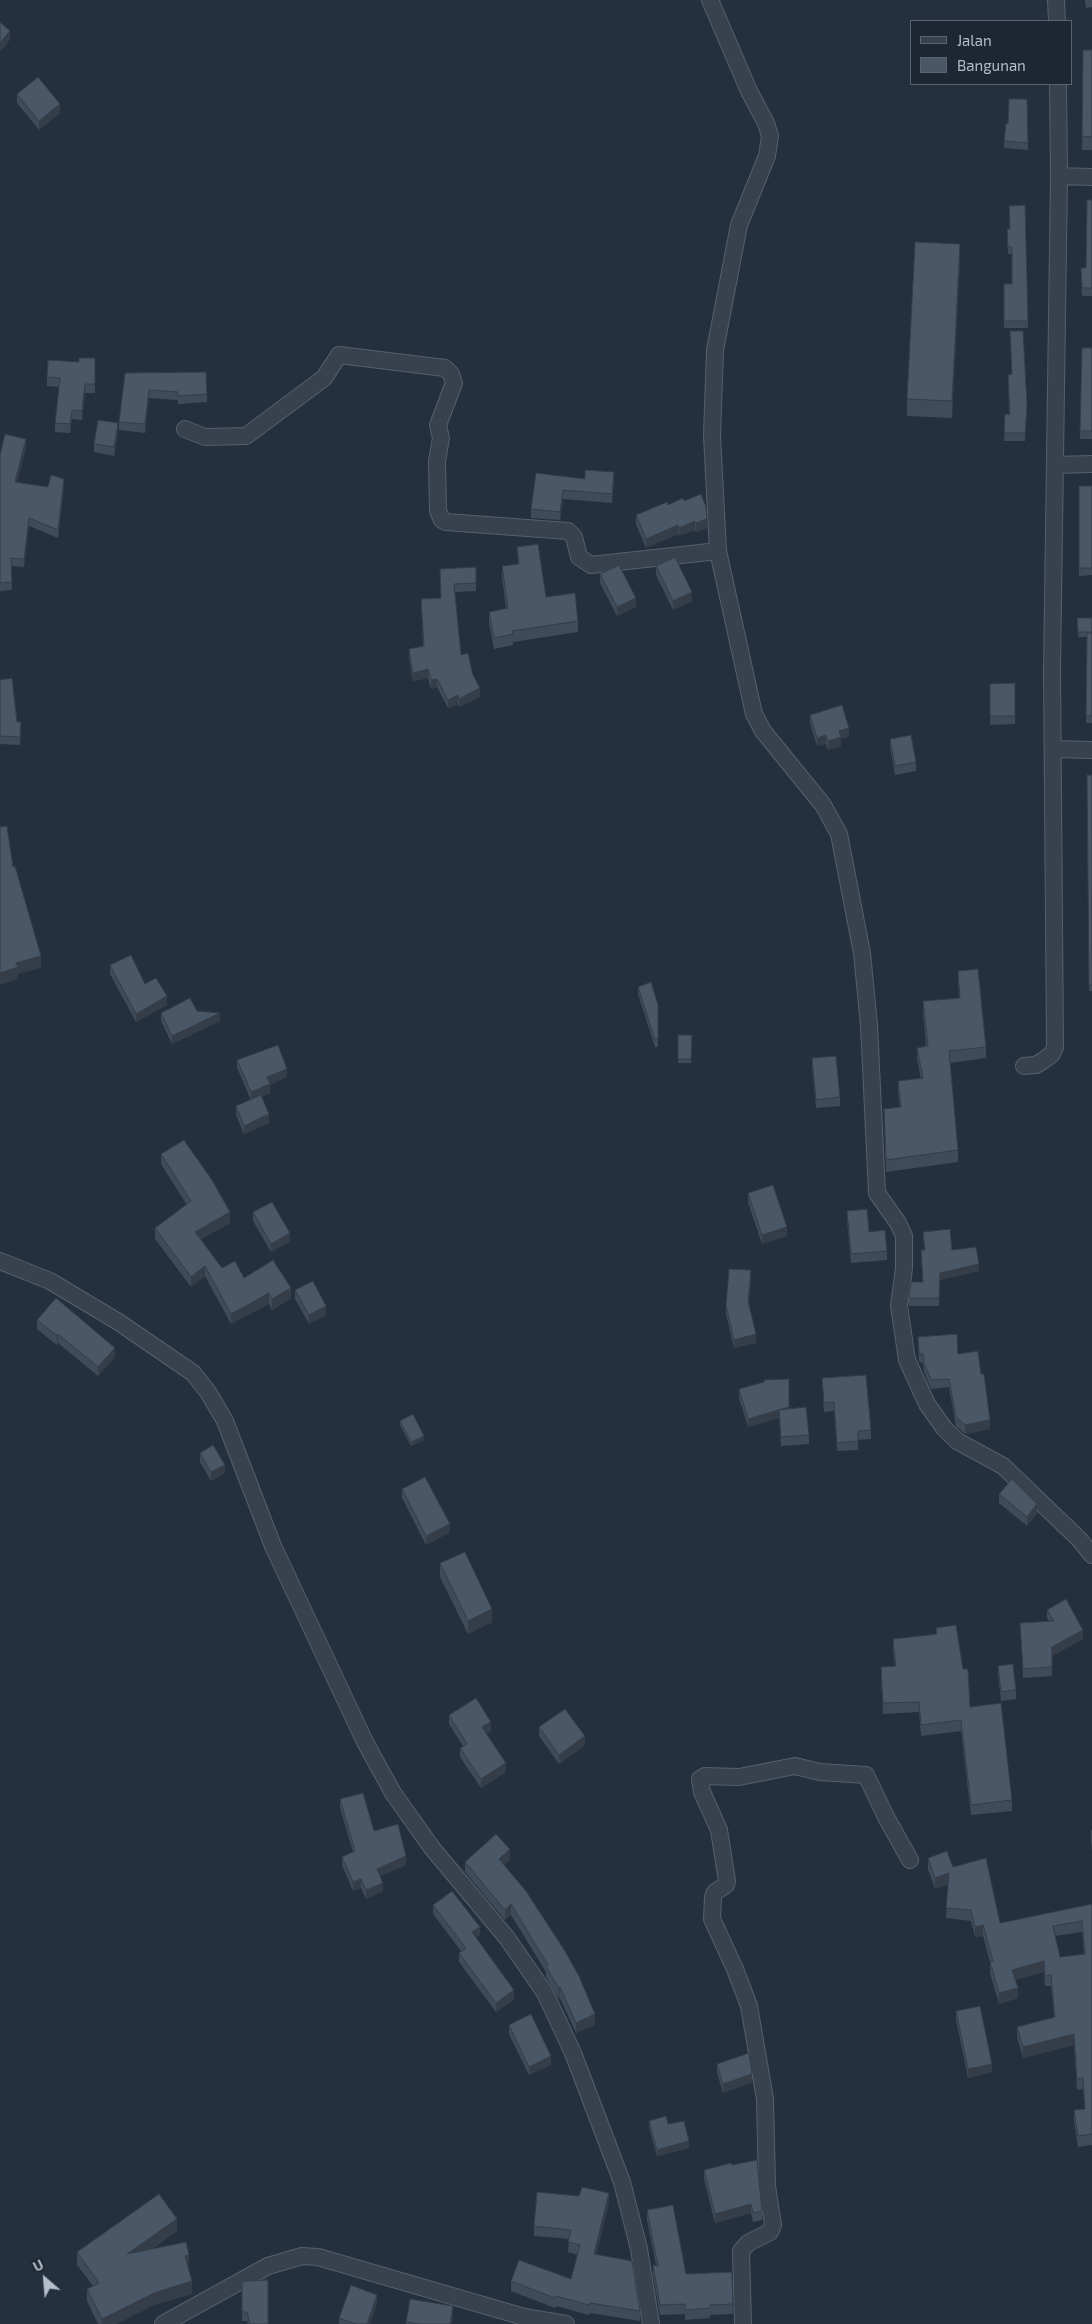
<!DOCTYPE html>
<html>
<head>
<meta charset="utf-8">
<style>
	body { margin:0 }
	#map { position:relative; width:1092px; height:2324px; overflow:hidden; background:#24303e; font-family:"Exo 2",sans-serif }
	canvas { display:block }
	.legend { position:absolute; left:910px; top:20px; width:162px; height:65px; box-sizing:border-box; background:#1d2733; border:1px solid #59636f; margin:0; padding:6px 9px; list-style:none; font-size:15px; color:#b4bdc9 }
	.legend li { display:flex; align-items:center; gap:10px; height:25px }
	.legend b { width:25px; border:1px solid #59636f }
	.north { position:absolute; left:20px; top:2254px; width:50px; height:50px; -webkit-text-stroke:4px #1d2733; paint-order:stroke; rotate:333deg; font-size:14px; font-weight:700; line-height:20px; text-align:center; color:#b4bdc9 }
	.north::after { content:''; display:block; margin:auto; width:18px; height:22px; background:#b4bdc9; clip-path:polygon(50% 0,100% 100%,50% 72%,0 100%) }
</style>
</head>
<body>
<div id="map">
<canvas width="1092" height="2324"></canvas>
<ul class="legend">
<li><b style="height:6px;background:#38424e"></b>Jalan</li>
<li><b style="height:14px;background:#4a5767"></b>Bangunan</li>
</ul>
<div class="north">U</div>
</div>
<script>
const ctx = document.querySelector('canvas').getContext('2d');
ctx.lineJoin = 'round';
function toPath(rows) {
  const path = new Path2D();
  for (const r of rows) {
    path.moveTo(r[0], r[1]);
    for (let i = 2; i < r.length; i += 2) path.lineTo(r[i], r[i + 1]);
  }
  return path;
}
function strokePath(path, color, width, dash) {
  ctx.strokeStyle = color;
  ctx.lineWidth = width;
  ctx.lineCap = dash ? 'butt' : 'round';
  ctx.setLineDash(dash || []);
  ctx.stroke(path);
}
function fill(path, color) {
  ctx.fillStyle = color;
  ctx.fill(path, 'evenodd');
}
const street = toPath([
	[710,0,749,91,766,123,770,136,767,156,739,225,715,350,712,435,718,551,754,714,763,731,823,805,839,834,862,953,869,1025,877,1193,898,1223,904,1236,904,1268,899,1306,907,1360,927,1404,944,1428,957,1441,1003,1466,1079,1539,1092,1555],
	[1056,0,1057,21],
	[1059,176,1092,177],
	[185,429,205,437,246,436,324,378,339,355,445,368,451,374,454,383,438,425,441,438,437,461,438,511,442,520,446,522,568,531,574,537,579,557,591,565,718,551],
	[1055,465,1092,464],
	[1053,749,1092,750],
	[1024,1066,1036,1065,1044,1060,1052,1054,1055,1047,1052,670,1059,176,1058,84],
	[0,1261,50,1281,117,1321,193,1373,208,1392,225,1421,273,1546,365,1742,393,1793,432,1848,507,1938,545,1993,573,2053,622,2182,639,2249,651,2324],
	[163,2324,268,2266,302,2256,318,2257,524,2317,566,2324],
	[743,2324,741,2251,748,2243,770,2232,773,2225,767,2186,765,2099,749,2006,735,1969,712,1919,713,1897,715,1892,726,1885,727,1881,719,1830,702,1792,700,1779,705,1776,739,1777,795,1766,820,1772,866,1775,886,1817,910,1860]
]);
strokePath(street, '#56606c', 18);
strokePath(street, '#38424e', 16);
fill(toPath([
	[1085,0,1092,0,1092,7,1086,8],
	[1083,50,1092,50,1092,150,1082,150],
	[17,94,60,113,39,130,17,103],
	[1027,99,1028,150,1004,148,1004,141,1008,124],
	[1092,200,1092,296,1082,296,1081,268,1086,268],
	[1025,205,1028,328,1004,328,1004,284,1012,284,1012,254,1008,254,1007,229,1010,229,1009,206],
	[960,261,952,418,907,416,907,399],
	[1082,348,1092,348,1092,439,1080,439],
	[95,358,95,393,85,393,82,420,72,419,70,433,55,432,55,423,59,387,47,386,47,377,79,362],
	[125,373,207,394,207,402,178,404,178,400,149,398,145,433,119,430,119,422],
	[1008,375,1027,412,1025,441,1004,441,1005,414,1009,415],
	[118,432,114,456,94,452,94,444],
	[26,447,17,482,48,487,64,487,58,538,29,526,24,567,11,566,12,590,0,591,0,455],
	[536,473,585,479,614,481,612,503,563,499,560,520,531,518,531,509],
	[1079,486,1092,486,1092,575,1079,576],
	[684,501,707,528,696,532,695,530,679,536,678,534,646,548,636,524,636,515,668,505],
	[517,547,546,597,578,621,578,632,513,642,513,645,494,649,489,623,489,612,506,609,502,577,502,566,518,564],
	[656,566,692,601,673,610,656,575],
	[440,569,476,583,476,591,455,592,461,655,473,675,480,697,459,707,458,704,448,708,437,687,431,689,428,678,413,681,409,657,409,649,423,646,421,599,441,598],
	[600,574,636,607,617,616,600,583],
	[1077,618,1092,618,1092,723,1086,723,1087,637,1078,637],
	[0,680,17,722,21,722,20,745,0,744],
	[1015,683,1015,724,990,725,990,684],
	[810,715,849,736,841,739,841,746,828,750,826,744,817,746,810,723],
	[890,739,916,762,916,771,895,775,890,747],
	[1092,775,1092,991,1089,991,1087,782],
	[110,965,145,984,167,1005,136,1022,110,974],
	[958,971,986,1047,986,1058,950,1063,958,1150,958,1162,886,1172,884,1109,900,1107,898,1093,898,1081,921,1079,917,1059,917,1048,926,1046,923,1013,923,1001,959,998,958,983],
	[638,987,658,1005,658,1047,655,1047,638,994],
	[197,1011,220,1021,172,1044,161,1021,161,1013],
	[678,1035,692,1035,691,1063,678,1063],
	[812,1058,840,1097,840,1106,816,1108,812,1067],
	[237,1060,287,1077,270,1085,270,1093,262,1096,269,1123,244,1134,236,1115,236,1106,251,1100,237,1068],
	[161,1154,230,1223,201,1239,222,1268,291,1298,272,1310,269,1304,231,1324,205,1276,191,1287,155,1239,155,1228,187,1205,161,1164],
	[748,1193,787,1236,762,1244,748,1202],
	[847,1211,869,1232,887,1251,887,1260,851,1263,847,1220],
	[253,1212,290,1242,271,1252,253,1221],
	[923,1232,952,1250,979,1271,940,1280,939,1306,909,1306,909,1298,923,1282,921,1257,921,1250,924,1250],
	[751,1279,749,1304,756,1343,734,1348,726,1314,726,1305],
	[295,1290,326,1315,309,1324,295,1299],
	[37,1320,115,1357,98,1376,58,1343,57,1345,37,1329],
	[918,1337,958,1354,981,1374,990,1429,965,1434,956,1426,949,1387,931,1389,924,1372,923,1363,919,1362],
	[822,1378,871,1430,871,1439,858,1440,858,1450,837,1451,834,1411,824,1412],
	[739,1389,789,1409,809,1435,809,1444,781,1446,779,1418,748,1427,739,1398],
	[400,1421,424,1440,411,1446,400,1425],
	[200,1453,225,1473,211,1481,200,1462],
	[402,1489,450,1532,426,1545,402,1498],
	[999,1494,1037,1513,1027,1526,999,1503],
	[440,1563,492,1622,468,1634,440,1577],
	[1047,1610,1083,1639,1052,1656,1052,1676,1023,1678,1020,1623,1049,1621,1047,1618],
	[936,1628,963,1669,970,1707,1012,1800,1012,1811,971,1815,961,1731,921,1736,919,1712,883,1714,881,1678,895,1666,893,1650,893,1639,936,1634],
	[998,1666,1016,1690,1016,1699,1001,1701,998,1675],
	[449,1715,491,1731,486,1734,506,1772,481,1788,460,1757,460,1748,463,1746,449,1724],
	[539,1727,585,1745,559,1764,539,1736],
	[340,1799,374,1831,406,1865,380,1876,383,1891,366,1899,361,1888,353,1891,342,1865,342,1857,353,1852,340,1808],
	[1091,1830,1092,1830,1092,1852,1091,1841],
	[928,1858,953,1867,1000,1923,1092,1904,1092,2145,1078,2147,1074,2121,1074,2110,1085,2109,1083,2089,1077,2090,1074,2045,1023,2058,1017,2037,1017,2027,1054,2017,1051,1986,1045,1986,1044,1972,1015,1980,1018,1998,999,2004,990,1973,990,1962,983,1936,975,1937,971,1921,946,1918,948,1884,935,1889,928,1869],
	[1082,1932,1084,1954,1060,1957,1055,1936],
	[510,1860,504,1864,595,2025,576,2033,560,1998,559,1999,546,1977,546,1972,511,1915,505,1920,465,1872,465,1862],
	[433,1905,480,1935,476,1938,514,1999,496,2012,459,1962,459,1953,461,1951,433,1914],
	[956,2011,992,2072,968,2078,956,2020],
	[509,2025,551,2065,529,2075,509,2034],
	[717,2064,752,2082,723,2093,717,2073],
	[649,2121,668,2124,689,2148,657,2156,649,2127],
	[732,2165,762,2211,762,2220,753,2222,751,2213,715,2223,704,2179,704,2170],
	[609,2203,596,2255,640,2311,640,2321,590,2313,589,2315,556,2306,555,2308,511,2291,511,2281,571,2279,578,2255,568,2252,569,2239,534,2236,534,2226],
	[647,2210,686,2274,732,2272,733,2314,710,2315,710,2318,685,2320,685,2314,660,2315,653,2275,653,2265,656,2265,647,2220],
	[177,2231,152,2249,189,2267,188,2267,192,2294,154,2305,116,2324,98,2324,87,2301,87,2289,93,2286,77,2265,77,2252],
	[242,2283,268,2324,248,2324,247,2321,242,2321],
	[377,2303,370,2324,339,2324,339,2318],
	[453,2316,451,2324,406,2324,406,2322]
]), '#404b59');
fill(toPath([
	[10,31,10,40,0,52,0,43],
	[60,104,60,113,39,130,39,121],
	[960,244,960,261,952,418,952,401],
	[85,384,85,393,82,420,82,411],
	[149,390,149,398,145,433,145,424],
	[72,410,72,419,70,433,70,424],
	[118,423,118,432,114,456,114,447],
	[26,439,26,447,15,490,15,482],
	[64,479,64,487,58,538,58,530],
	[563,490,563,499,560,520,560,512],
	[29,518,29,526,24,567,24,559],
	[707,519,707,528,696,532,696,523],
	[695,521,695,530,679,536,679,528],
	[678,525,678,534,646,548,646,539],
	[692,592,692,601,673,610,673,601],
	[636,598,636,607,617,616,617,607],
	[428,669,428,678,413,681,413,673],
	[437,679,437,687,431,689,431,680],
	[480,688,480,697,459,707,459,699],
	[458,695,458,704,448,708,448,700],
	[849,728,849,736,841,739,841,746,828,750,828,741,839,731],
	[826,735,826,744,817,746,817,738],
	[41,956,41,968,18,974,18,979,0,985,0,973,16,963],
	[167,996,167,1005,136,1022,136,1014],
	[220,1013,220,1021,172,1044,172,1036],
	[287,1069,287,1077,270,1085,270,1093,251,1101,251,1092,267,1077],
	[269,1114,269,1123,244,1134,244,1126],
	[230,1212,230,1223,195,1242,195,1232],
	[787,1227,787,1236,762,1244,762,1235],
	[290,1233,290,1242,271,1252,271,1244],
	[979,1264,979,1271,940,1280,939,1306,940,1273],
	[205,1266,205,1276,191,1287,191,1277],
	[751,1270,751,1279,748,1310,748,1301],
	[291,1288,291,1298,272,1310,272,1299],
	[269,1293,269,1304,231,1324,231,1314],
	[326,1306,326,1315,309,1324,309,1315],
	[58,1334,58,1343,57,1345,57,1336],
	[756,1334,756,1343,734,1348,734,1340],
	[115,1348,115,1357,98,1376,98,1367],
	[789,1407,789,1415,779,1410,779,1418,748,1427,748,1419],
	[990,1420,990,1429,965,1434,965,1425],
	[424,1436,424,1440,411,1446,411,1442],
	[225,1465,225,1473,211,1481,211,1472],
	[1037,1504,1037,1513,1027,1526,1027,1517],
	[450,1524,450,1532,426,1545,426,1536],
	[492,1609,492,1622,468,1634,468,1621],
	[1083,1630,1083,1639,1052,1656,1052,1647],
	[491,1722,491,1731,482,1736,482,1727],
	[585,1736,585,1745,559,1764,559,1755],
	[506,1763,506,1772,481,1788,481,1779],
	[510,1849,510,1860,499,1869,499,1859],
	[406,1856,406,1865,377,1878,377,1869],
	[949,1873,949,1884,935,1889,935,1878],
	[361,1879,361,1888,353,1891,353,1882],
	[383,1883,383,1891,366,1899,366,1890],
	[511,1904,511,1915,505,1920,505,1910],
	[983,1925,983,1936,975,1937,975,1927],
	[480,1927,480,1935,472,1941,472,1932],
	[1044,1961,1044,1972,1012,1981,1012,1970],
	[560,1987,560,1998,559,1999,559,1988],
	[1018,1988,1018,1998,999,2004,999,1993],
	[514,1990,514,1999,496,2012,496,2003],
	[595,2014,595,2025,576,2033,576,2023],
	[1074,2034,1074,2045,1023,2058,1023,2047],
	[551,2056,551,2065,529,2075,529,2067],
	[992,2064,992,2072,968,2078,968,2069],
	[752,2074,752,2082,723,2093,723,2084],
	[689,2141,689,2148,657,2156,657,2150],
	[609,2193,609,2203,594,2264,594,2254],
	[751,2204,751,2213,715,2223,715,2214],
	[177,2219,177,2231,127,2267,127,2254],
	[189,2255,189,2267,185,2268,185,2256],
	[192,2281,192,2294,154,2305,116,2324,102,2324,102,2319,154,2293],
	[377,2295,377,2303,370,2324,367,2324],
	[453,2306,453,2316,451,2324,450,2324]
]), '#343d48');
const building = toPath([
	[0,22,10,31,0,43,0,22],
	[1083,50,1092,50,1092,137,1082,136,1083,50],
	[38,77,60,104,39,121,17,94,38,77],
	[1009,99,1027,99,1028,143,1004,141,1006,123,1008,124,1009,99],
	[1087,200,1092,200,1092,288,1082,288,1081,268,1086,268,1087,200],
	[1025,205,1028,321,1004,321,1004,284,1012,284,1012,247,1008,247,1007,229,1010,229,1009,206,1025,205],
	[915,242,960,244,952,401,907,399,915,242],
	[1010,331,1023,331,1027,404,1025,433,1004,433,1005,414,1010,415,1008,375,1012,374,1010,331],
	[1082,348,1092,348,1092,431,1080,431,1082,348],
	[79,358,95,358,95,384,85,384,82,411,72,410,70,424,55,423,60,378,47,377,48,360,79,362,79,358],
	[206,372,207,394,178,396,178,392,149,390,145,424,119,422,125,373,206,372],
	[98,420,118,423,114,447,94,444,98,420],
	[5,434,26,439,15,482,48,487,51,475,64,479,58,530,29,518,24,559,11,558,12,582,0,583,0,455,5,434],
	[585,470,614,472,612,494,563,490,560,512,531,509,536,473,585,479,585,470],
	[1079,486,1092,486,1092,568,1079,568,1079,486],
	[701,494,706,507,707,519,696,523,695,521,679,528,678,525,646,539,636,515,667,502,668,505,683,498,684,501,701,494],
	[538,544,546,597,575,593,578,621,512,631,513,634,494,638,489,612,508,608,502,566,519,564,517,547,538,544],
	[675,557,692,592,673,601,656,566,675,557],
	[619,565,636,598,617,607,600,574,619,565],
	[476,567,476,583,454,584,461,655,468,653,473,675,480,688,459,699,458,695,448,700,437,679,431,680,428,669,413,673,409,649,424,646,421,599,441,598,440,569,476,567],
	[1077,618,1092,618,1092,632,1078,632,1077,618],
	[1087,633,1092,633,1092,716,1086,716,1087,633],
	[12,678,17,722,21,722,20,737,0,736,0,680,12,678],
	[1015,683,1015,716,990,716,990,684,1015,683],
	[842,705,849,728,839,731,841,737,828,741,826,735,817,738,810,715,842,705],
	[911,735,916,762,895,766,890,739,911,735],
	[1087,775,1092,775,1092,985,1089,985,1087,775],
	[7,826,13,867,15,866,41,956,16,963,18,967,0,973,0,827,7,826],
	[131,955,145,984,156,978,167,996,136,1014,110,965,131,955],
	[978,969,986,1047,949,1051,958,1150,886,1160,884,1109,901,1107,898,1081,923,1078,917,1048,928,1046,923,1001,960,998,958,971,978,969],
	[651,982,658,1005,658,1039,655,1040,638,987,651,982],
	[190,998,197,1011,220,1013,172,1036,161,1013,190,998],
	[678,1035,692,1035,691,1059,678,1059,678,1035],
	[278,1045,287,1069,267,1077,270,1084,251,1092,237,1060,278,1045],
	[836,1056,840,1097,816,1100,812,1058,836,1056],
	[261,1095,269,1114,244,1126,236,1106,261,1095],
	[184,1140,212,1180,230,1212,195,1232,222,1268,235,1261,244,1278,273,1260,291,1288,272,1299,269,1293,231,1314,205,1266,191,1277,155,1228,191,1201,161,1154,184,1140],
	[773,1185,787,1227,762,1235,748,1193,773,1185],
	[272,1202,290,1233,271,1244,253,1212,272,1202],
	[867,1209,869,1232,885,1230,887,1251,851,1254,847,1211,867,1209],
	[950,1229,952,1250,976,1247,979,1264,940,1273,939,1298,909,1298,911,1282,923,1282,921,1250,925,1250,923,1232,950,1229],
	[729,1269,751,1270,748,1301,756,1334,734,1340,726,1305,729,1269],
	[313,1281,326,1306,309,1315,295,1290,313,1281],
	[56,1298,115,1348,98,1367,58,1334,57,1336,37,1320,56,1298],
	[957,1334,958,1354,978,1351,981,1374,984,1374,990,1420,965,1425,956,1417,949,1379,931,1380,924,1363,923,1354,919,1353,918,1337,957,1334],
	[866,1375,871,1430,858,1431,858,1441,837,1443,834,1402,824,1403,822,1378,866,1375],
	[789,1379,789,1407,748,1419,739,1389,764,1382,764,1380,789,1379],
	[806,1407,809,1435,781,1437,779,1410,806,1407],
	[413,1414,424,1436,411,1442,400,1421,413,1414],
	[213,1445,225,1465,211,1472,200,1453,213,1445],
	[425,1477,450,1524,426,1536,402,1489,425,1477],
	[1012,1479,1037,1504,1027,1517,999,1494,1012,1479],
	[465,1552,492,1609,468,1621,440,1563,465,1552],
	[1066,1599,1083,1630,1052,1647,1052,1667,1023,1669,1020,1623,1054,1621,1047,1610,1066,1599],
	[956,1625,963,1669,968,1669,970,1707,1001,1703,1012,1800,971,1805,961,1720,921,1725,919,1702,883,1703,881,1667,896,1666,893,1639,937,1634,936,1628,956,1625],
	[1013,1664,1016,1690,1001,1692,998,1666,1013,1664],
	[476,1698,491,1722,482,1727,506,1763,481,1779,460,1748,467,1744,449,1715,476,1698],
	[565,1709,585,1736,559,1755,539,1727,565,1709],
	[363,1793,374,1831,398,1824,406,1856,377,1869,383,1883,366,1890,361,1879,353,1882,342,1857,355,1851,340,1799,363,1793],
	[496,1834,510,1849,499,1859,526,1891,565,1951,579,1976,595,2014,576,2023,560,1987,559,1988,546,1967,548,1965,511,1904,505,1910,465,1862,496,1834],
	[947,1851,953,1867,986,1858,1000,1923,1092,1904,1092,2134,1078,2136,1074,2110,1085,2109,1083,2078,1077,2079,1074,2034,1023,2047,1017,2027,1055,2017,1051,1975,1045,1976,1044,1961,1012,1970,1018,1988,999,1993,990,1962,993,1961,983,1925,975,1927,971,1910,946,1908,949,1873,935,1878,928,1858,947,1851],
	[1082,1921,1085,1954,1060,1957,1053,1926,1082,1921],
	[452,1891,480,1927,472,1932,514,1990,496,2003,459,1953,466,1948,433,1905,452,1891],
	[980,2006,992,2064,968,2069,956,2011,980,2006],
	[531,2014,551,2056,529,2067,509,2025,531,2014],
	[749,2053,752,2074,723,2084,717,2064,749,2053],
	[666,2116,668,2124,684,2121,689,2141,657,2150,649,2121,666,2116],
	[757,2160,762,2211,753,2213,751,2204,715,2214,704,2170,731,2163,732,2165,757,2160],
	[582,2187,609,2193,594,2254,632,2261,640,2311,590,2303,589,2305,556,2296,555,2298,511,2281,519,2260,571,2279,580,2245,568,2242,571,2230,534,2226,537,2192,579,2196,582,2187],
	[159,2194,177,2219,127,2254,186,2242,189,2255,185,2256,192,2281,154,2293,102,2319,87,2289,99,2283,77,2252,159,2194],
	[673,2205,686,2274,732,2272,733,2304,710,2305,710,2308,685,2310,685,2304,660,2305,653,2265,658,2266,647,2210,673,2205],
	[268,2280,268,2324,250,2324,247,2312,242,2312,242,2283,246,2281,268,2280],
	[351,2285,377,2295,367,2324,356,2324,339,2318,351,2285],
	[410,2299,453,2306,450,2324,419,2324,406,2322,410,2299]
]);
fill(building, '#4a5767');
strokePath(building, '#343d48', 1);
</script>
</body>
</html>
